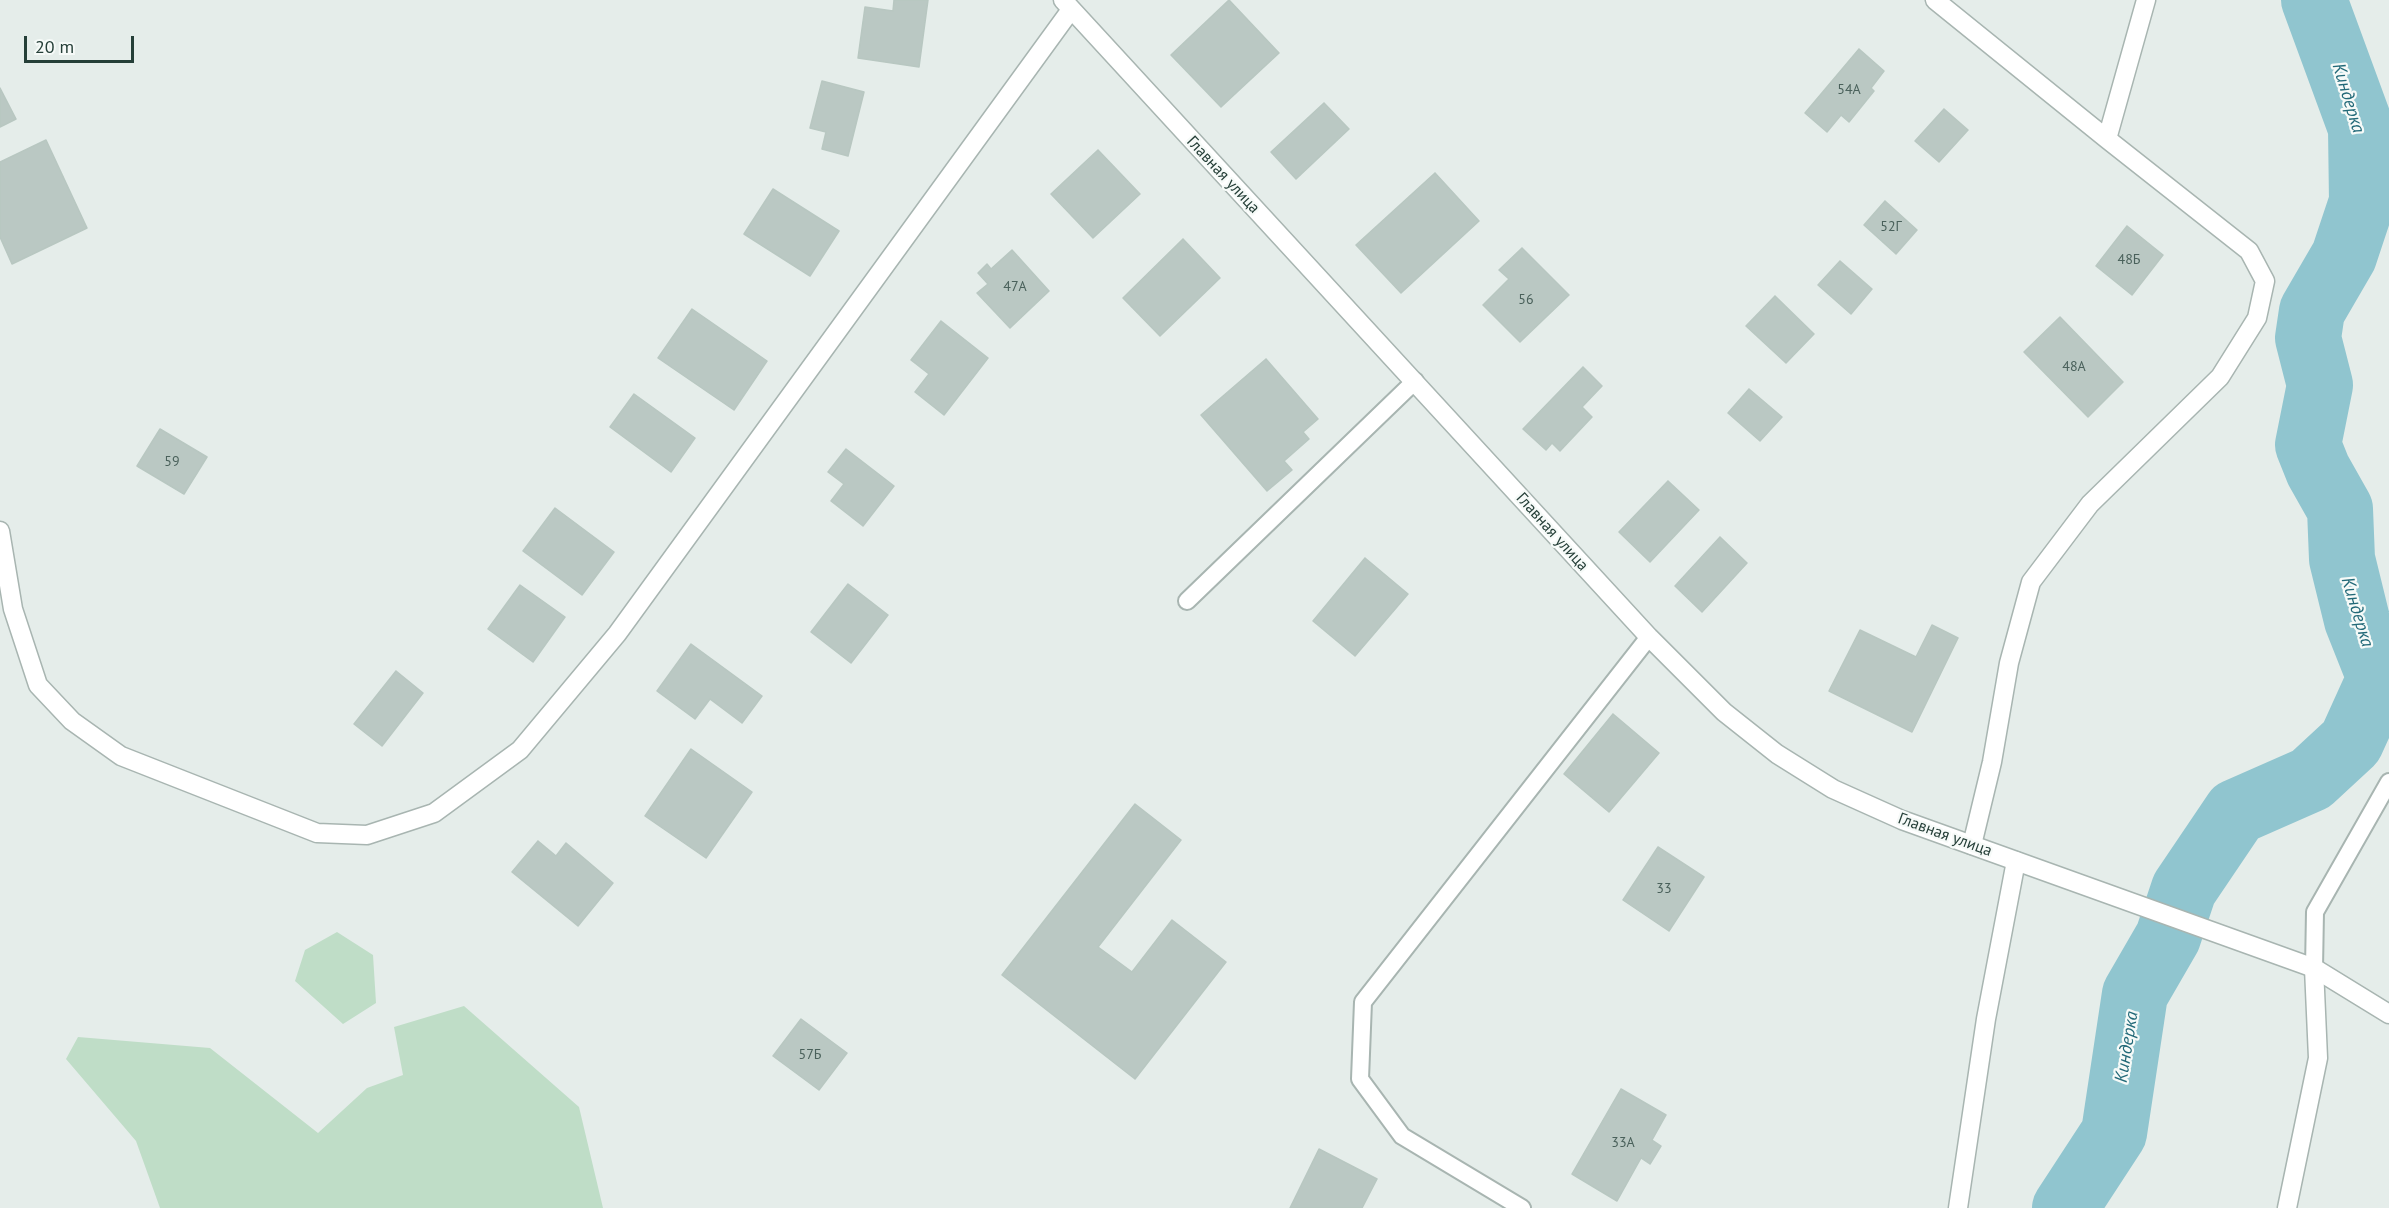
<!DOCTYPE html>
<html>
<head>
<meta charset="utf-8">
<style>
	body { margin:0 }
	#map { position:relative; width:2389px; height:1208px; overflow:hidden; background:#e5edea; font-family:"PT Sans",sans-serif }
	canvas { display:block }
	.scale { position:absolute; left:24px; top:36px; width:110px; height:27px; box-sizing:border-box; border:3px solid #253f38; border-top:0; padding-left:8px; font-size:18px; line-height:21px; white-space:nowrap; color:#253f38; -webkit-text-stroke:4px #f6faf8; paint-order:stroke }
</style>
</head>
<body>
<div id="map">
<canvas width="2389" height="1208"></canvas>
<div class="scale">20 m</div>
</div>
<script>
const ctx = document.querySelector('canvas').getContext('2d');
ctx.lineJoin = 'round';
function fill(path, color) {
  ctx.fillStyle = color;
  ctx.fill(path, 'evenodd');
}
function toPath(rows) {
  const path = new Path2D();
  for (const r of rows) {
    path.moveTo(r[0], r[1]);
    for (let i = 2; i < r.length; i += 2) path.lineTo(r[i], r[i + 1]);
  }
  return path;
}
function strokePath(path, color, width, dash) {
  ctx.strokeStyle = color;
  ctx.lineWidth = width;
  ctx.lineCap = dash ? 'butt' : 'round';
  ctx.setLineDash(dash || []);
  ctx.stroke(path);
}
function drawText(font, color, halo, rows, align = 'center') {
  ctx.font = font + ' "PT Sans",sans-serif';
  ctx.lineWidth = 4.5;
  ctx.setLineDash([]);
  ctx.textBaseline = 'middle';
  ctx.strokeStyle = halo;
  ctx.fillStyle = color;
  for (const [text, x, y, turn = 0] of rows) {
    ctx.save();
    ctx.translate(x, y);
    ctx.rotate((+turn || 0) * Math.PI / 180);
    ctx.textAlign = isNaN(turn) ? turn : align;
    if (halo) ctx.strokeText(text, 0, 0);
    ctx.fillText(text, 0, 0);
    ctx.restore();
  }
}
fill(toPath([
	[337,932,373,955,376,1003,343,1024,295,981,305,950],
	[464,1006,579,1107,603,1208,160,1208,136,1141,66,1059,78,1037,210,1048,318,1133,367,1088,403,1075,394,1027]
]), '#bfddc7');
strokePath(toPath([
	[2065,1208,2114,1133,2135,994,2168,937,2184,889,2236,812,2311,779,2351,742,2380,678,2357,620,2342,559,2340,509,2318,470,2308,445,2320,385,2308,338,2312,311,2344,256,2362,202,2361,128,2314,0]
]), '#90c5cf', 66);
const building = toPath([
	[894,0,928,0,919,67,858,58,865,7,893,11,894,0],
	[1229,0,1279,53,1221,107,1171,55,1229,0],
	[1859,49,1884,71,1871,88,1874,91,1849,122,1841,115,1827,132,1805,113,1859,49],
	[822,81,864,92,848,156,822,149,826,132,810,128,822,81],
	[0,88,16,119,0,127,0,88],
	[1324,103,1349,129,1296,179,1271,152,1324,103],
	[1944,109,1968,130,1939,162,1915,141,1944,109],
	[46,140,87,228,12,264,0,237,0,162,46,140],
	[1098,150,1140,194,1093,238,1051,194,1098,150],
	[1435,173,1479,221,1401,293,1356,245,1435,173],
	[773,189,839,231,810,276,744,234,773,189],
	[1885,201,1917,230,1896,254,1864,225,1885,201],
	[2127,226,2163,255,2132,295,2096,266,2127,226],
	[1183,239,1220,278,1160,336,1123,298,1183,239],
	[1522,248,1569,295,1520,342,1483,305,1509,279,1499,270,1522,248],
	[1012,250,1049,291,1010,328,977,293,988,284,978,273,987,264,991,269,1012,250],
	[1840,261,1872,289,1851,314,1818,285,1840,261],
	[1775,296,1814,334,1786,363,1746,326,1775,296],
	[692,309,767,361,734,410,658,358,692,309],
	[2060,317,2123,382,2088,417,2024,352,2060,317],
	[941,321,988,358,944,415,915,392,929,374,911,360,941,321],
	[1266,359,1318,419,1303,432,1309,439,1284,461,1292,470,1267,491,1201,415,1266,359],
	[1583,367,1602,386,1582,407,1592,417,1560,451,1552,443,1546,450,1523,429,1583,367],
	[1749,389,1782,417,1760,441,1728,413,1749,389],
	[634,394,695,438,671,472,610,427,634,394],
	[160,429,207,457,184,494,137,466,160,429],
	[846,449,894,486,863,526,831,501,844,484,828,472,846,449],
	[1668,481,1699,510,1650,562,1619,532,1668,481],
	[555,508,614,552,582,595,523,551,555,508],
	[1720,537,1747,563,1702,612,1675,586,1720,537],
	[1365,558,1408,594,1355,656,1313,621,1365,558],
	[848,584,888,615,851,663,811,632,848,584],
	[520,585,565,617,533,662,488,629,520,585],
	[1932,625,1958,638,1912,732,1829,691,1860,630,1916,657,1932,625],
	[691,644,762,696,742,723,710,699,695,719,657,691,691,644],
	[396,671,423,693,382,746,354,724,396,671],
	[1613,714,1659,753,1609,812,1564,774,1613,714],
	[691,749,752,792,706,858,645,816,691,749],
	[1135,804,1181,840,1098,947,1132,972,1172,920,1226,962,1135,1079,1002,975,1135,804],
	[538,841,556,856,566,843,613,883,578,926,512,872,538,841],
	[1658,847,1704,877,1669,931,1623,900,1658,847],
	[801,1019,847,1053,819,1090,773,1056,801,1019],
	[1621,1089,1666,1115,1652,1140,1661,1146,1650,1164,1641,1158,1617,1201,1572,1174,1621,1089],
	[1319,1149,1377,1179,1362,1208,1290,1208,1319,1149]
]);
fill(building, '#bac8c3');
strokePath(building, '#b8c7c1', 1.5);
const service = toPath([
	[1187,601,1415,381],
	[2314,968,2315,912,2389,782],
	[1522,1208,1402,1136,1360,1079,1363,1002,1649,637]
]);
const minor = toPath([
	[1935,0,2107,139,2249,251,2265,281,2257,318,2220,377,2090,504,2031,582,2009,663,1992,762,1972,845],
	[2107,139,2146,0],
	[0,531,13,609,38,685,72,721,121,756,317,833,367,835,434,813,520,750,617,634,1070,11],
	[1958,1208,1986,1019,2016,861],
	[2287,1208,2318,1058,2314,968]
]);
const tertiary = toPath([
	[1063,0,1649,637,1724,712,1777,754,1833,789,1902,820,2314,968,2389,1014]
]);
strokePath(service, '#a8b5b1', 20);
strokePath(minor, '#a8b5b1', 21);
strokePath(tertiary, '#a8b5b1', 21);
strokePath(service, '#fff', 16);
strokePath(minor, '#fff', 18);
strokePath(tertiary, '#fff', 18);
drawText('14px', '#4a615b', null, [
	["54А",1849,90],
	["52Г",1891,227],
	["48Б",2129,260],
	["47А",1015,287],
	["56",1526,300],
	["48А",2074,367],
	["59",172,462],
	["33",1664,889],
	["57Б",810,1055],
	["33А",1623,1143]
]);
drawText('16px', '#253f38', '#f6faf8', [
	["Главная улица",1223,175,47],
	["Главная улица",1552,532,48],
	["Главная улица",1945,835,20]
]);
drawText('italic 18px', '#226978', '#f6faf8', [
	["Киндерка",2348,98,73],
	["Киндерка",2357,612,73],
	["Киндерка",2127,1047,-81]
]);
</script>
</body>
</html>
